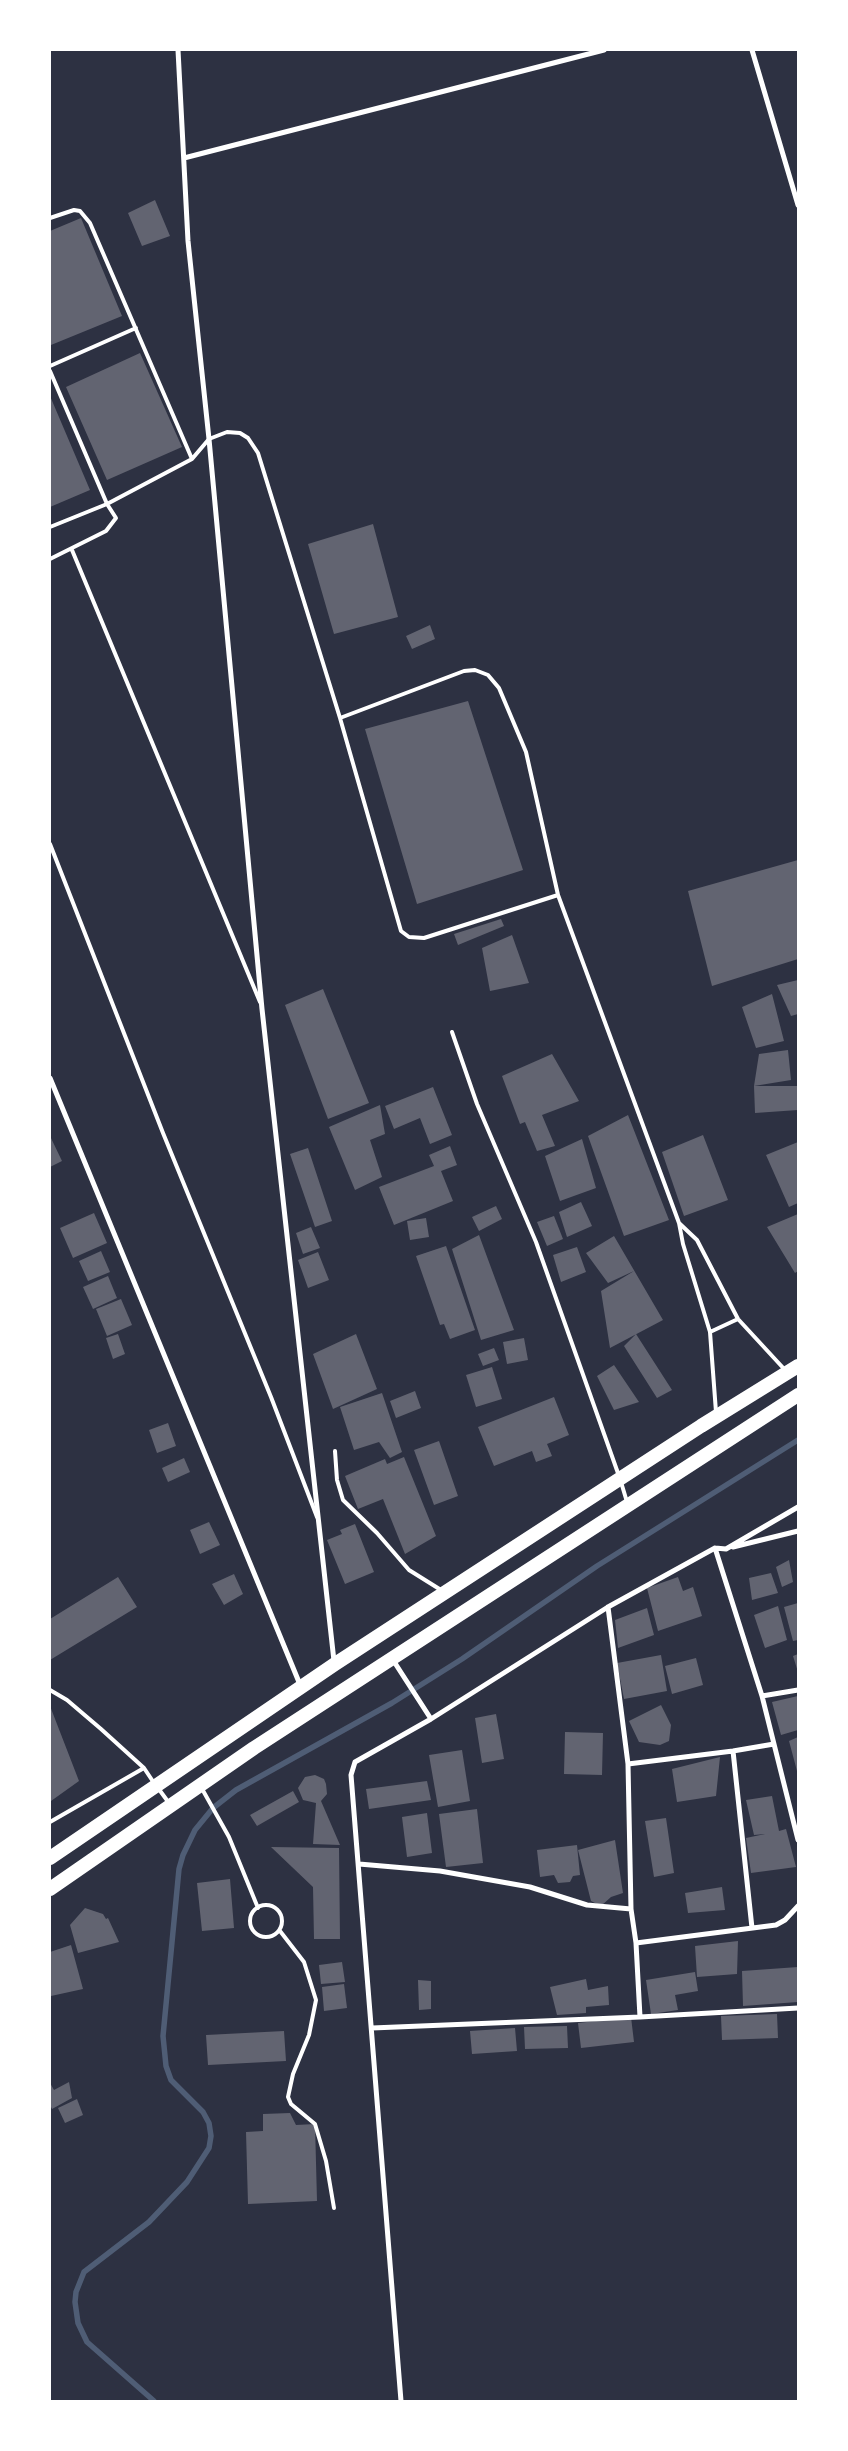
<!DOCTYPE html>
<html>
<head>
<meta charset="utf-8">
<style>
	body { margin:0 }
	#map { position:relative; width:848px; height:2451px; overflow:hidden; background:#2d3142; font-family:Merriweather,serif }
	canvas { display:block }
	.frame { position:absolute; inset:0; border:51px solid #fff; pointer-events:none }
</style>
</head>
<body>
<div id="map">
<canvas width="848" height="2451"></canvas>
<div class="frame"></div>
</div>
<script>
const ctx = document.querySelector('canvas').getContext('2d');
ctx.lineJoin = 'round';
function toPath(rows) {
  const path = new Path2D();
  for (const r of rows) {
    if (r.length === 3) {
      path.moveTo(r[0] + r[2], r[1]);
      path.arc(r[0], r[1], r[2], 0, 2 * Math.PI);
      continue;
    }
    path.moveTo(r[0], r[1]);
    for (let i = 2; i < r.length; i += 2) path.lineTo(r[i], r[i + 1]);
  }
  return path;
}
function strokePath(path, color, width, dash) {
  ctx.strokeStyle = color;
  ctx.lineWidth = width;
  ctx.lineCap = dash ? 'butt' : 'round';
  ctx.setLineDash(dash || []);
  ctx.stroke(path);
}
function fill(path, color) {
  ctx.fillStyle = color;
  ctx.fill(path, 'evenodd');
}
strokePath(toPath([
	[154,2401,87,2342,78,2323,75,2302,76,2292,84,2272,149,2222,187,2182,209,2148,211,2136,209,2123,203,2112,171,2080,166,2066,163,2036,179,1869,183,1855,195,1830,213,1808,236,1790,392,1703,462,1659,597,1566,798,1440]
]), '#4f5d75', 5.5);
fill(toPath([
	[155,200,170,236,142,246,128,213],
	[81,218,122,316,51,345,50,231],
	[140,353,182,447,107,480,66,387],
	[50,396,90,490,50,507],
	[373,524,398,617,334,634,308,544],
	[430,625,435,639,412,649,406,636],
	[468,701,523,870,417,904,365,729],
	[798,860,798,959,712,986,688,891],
	[501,919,504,926,458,945,454,934],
	[512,935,529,983,490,991,482,948],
	[798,980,798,1014,791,1016,777,985],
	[323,989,369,1103,328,1119,285,1005],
	[772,994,784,1041,756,1048,742,1007],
	[788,1050,791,1080,754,1086,759,1054],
	[552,1054,579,1101,542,1115,555,1146,537,1151,525,1122,520,1124,502,1076],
	[754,1086,798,1086,798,1110,755,1113],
	[433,1087,452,1135,430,1144,420,1118,394,1129,385,1106],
	[380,1105,385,1134,370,1140,382,1177,355,1190,329,1127],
	[628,1115,669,1220,624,1236,588,1136],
	[703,1135,728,1200,684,1216,662,1152],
	[50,1136,62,1161,50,1167],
	[582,1139,596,1188,560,1201,545,1156],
	[798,1142,798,1203,789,1207,766,1155],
	[450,1146,457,1165,441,1171,453,1201,394,1225,379,1187,434,1166,429,1155],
	[308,1148,332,1221,315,1227,290,1154],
	[581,1202,592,1226,567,1237,559,1212],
	[496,1206,502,1219,479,1231,472,1217],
	[94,1213,107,1243,73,1258,60,1228],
	[798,1214,798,1271,795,1273,767,1227],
	[554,1216,563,1239,547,1246,537,1222],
	[426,1218,429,1237,410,1240,407,1221],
	[311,1227,320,1248,303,1254,296,1233],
	[479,1235,514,1330,481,1340,452,1249],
	[614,1236,663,1320,610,1348,601,1291,634,1271,608,1283,586,1253],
	[446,1246,475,1330,450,1339,444,1324,440,1325,416,1256],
	[577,1247,586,1272,561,1282,553,1255],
	[101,1251,110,1272,88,1281,79,1261],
	[318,1252,329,1280,308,1288,298,1260],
	[108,1276,117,1298,93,1309,83,1287],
	[121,1299,132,1325,107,1336,96,1309],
	[118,1334,125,1354,113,1359,106,1338],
	[356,1334,377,1389,333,1409,313,1354],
	[636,1334,672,1390,657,1398,624,1346],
	[524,1338,528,1360,507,1364,503,1342],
	[494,1348,499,1360,483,1366,478,1354],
	[614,1365,639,1402,614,1410,597,1376],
	[492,1367,502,1399,476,1407,466,1375],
	[415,1391,421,1408,396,1418,390,1401],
	[382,1393,402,1452,390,1458,379,1442,354,1450,340,1407],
	[554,1397,569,1435,547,1444,552,1456,536,1462,532,1451,494,1466,478,1427],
	[168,1423,176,1446,157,1453,149,1430],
	[439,1441,458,1496,434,1505,414,1450],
	[404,1457,436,1536,405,1554,383,1499,358,1509,345,1476,385,1459,387,1464],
	[184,1458,190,1472,168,1482,162,1468],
	[209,1522,220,1545,200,1554,190,1530],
	[355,1524,374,1572,345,1584,327,1540,342,1534,340,1530],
	[789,1560,793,1582,782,1587,776,1567],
	[771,1573,778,1593,752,1600,749,1578],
	[234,1574,243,1594,224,1605,212,1584],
	[118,1577,137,1607,50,1660,50,1619],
	[678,1577,683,1591,693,1587,702,1616,658,1631,647,1588],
	[798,1603,798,1640,793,1641,784,1607],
	[778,1606,787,1640,765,1648,754,1615],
	[647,1608,654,1635,618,1648,615,1620],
	[798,1654,798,1672,793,1656],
	[661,1655,667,1691,624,1699,617,1663],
	[696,1658,703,1685,672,1694,665,1666],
	[798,1696,798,1730,781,1735,772,1702],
	[661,1705,671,1725,669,1741,660,1745,639,1742,629,1721],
	[50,1706,79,1781,51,1801,50,1797],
	[496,1714,504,1759,482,1763,475,1718],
	[565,1732,603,1733,602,1775,564,1774],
	[798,1737,798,1770,797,1771,789,1741],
	[462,1750,470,1801,438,1807,429,1755],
	[720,1757,716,1796,677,1802,672,1769],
	[315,1775,324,1779,326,1784,327,1794,321,1801,340,1845,313,1844,316,1803,303,1800,298,1788,305,1777],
	[427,1781,431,1800,369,1809,366,1789],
	[293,1791,299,1802,257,1826,250,1815],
	[772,1796,779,1831,786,1829,796,1867,751,1873,746,1838,765,1834,754,1835,746,1800],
	[477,1809,483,1863,446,1867,439,1814],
	[427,1813,432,1853,407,1857,402,1817],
	[666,1818,674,1873,654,1877,645,1821],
	[615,1840,623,1893,611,1897,601,1906,591,1901,578,1850],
	[577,1845,580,1875,573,1876,570,1882,558,1883,554,1875,540,1877,537,1850],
	[271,1847,339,1848,340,1939,314,1939,313,1887],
	[230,1879,234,1928,202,1931,197,1883],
	[722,1887,725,1910,688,1913,685,1893],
	[85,1908,103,1914,106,1919,108,1918,119,1942,78,1953,70,1925],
	[738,1941,737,1974,697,1977,695,1946],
	[71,1945,83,1989,51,1996,50,1952],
	[342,1962,345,1982,321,1984,319,1965],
	[798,1967,798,2002,743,2006,742,1971],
	[695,1972,698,1991,675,1995,678,2010,651,2014,646,1980],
	[586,1979,588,1990,608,1986,609,2005,586,2007,586,2013,557,2015,550,1987],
	[418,1980,431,1981,431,2009,419,2010],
	[344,1984,347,2008,324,2011,322,1987],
	[777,2014,778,2038,722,2040,721,2016],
	[631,2017,634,2042,581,2048,578,2023],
	[567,2026,568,2048,525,2049,524,2027],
	[515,2028,517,2051,472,2054,470,2031],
	[284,2031,286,2061,208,2065,206,2035],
	[69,2082,72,2098,52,2109,50,2105,50,2083,54,2090],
	[77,2099,83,2115,65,2123,58,2108],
	[290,2113,296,2125,315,2124,317,2201,248,2204,246,2132,263,2131,263,2114]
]), '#626471');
strokePath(toPath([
	[50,218,74,210,80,211,90,223,192,459],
	[50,366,136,328],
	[50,371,107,504,116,518,106,531,50,559],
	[50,527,107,504,192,459,209,439,227,432,240,433,248,438,258,453,340,718,401,931,409,937,424,938,558,895],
	[72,550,260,1002],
	[340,718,464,671,475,670,488,675,499,688,526,752,558,895,679,1223,683,1244,710,1332,716,1412],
	[50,844,163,1133,271,1397,317,1517],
	[452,1032,477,1104,536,1242,619,1476],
	[679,1223,697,1240,738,1319,786,1371],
	[710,1332,738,1319],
	[335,1451,337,1480,343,1500,377,1533,409,1570,441,1590],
	[621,1482,627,1502],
	[50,1690,67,1700,101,1729,144,1768,154,1783],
	[201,1787,229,1837,258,1908],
	[158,1788,169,1803],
	[50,1822,144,1768],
	[266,1921,16],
	[280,1931,304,1962,316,2000,309,2035,293,2074,288,2097,291,2104,315,2124,326,2161,334,2208]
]), '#fff', 4);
strokePath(toPath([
	[178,50,188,241,209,439,262,1009,334,1661],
	[752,50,798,205],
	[184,158,604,50],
	[50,1078,301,1687],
	[733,1547,798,1531],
	[715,1548,762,1696,798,1840],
	[715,1548,726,1549,798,1507],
	[608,1607,628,1764,631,1909,636,1943,640,2017],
	[393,1660,431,1719],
	[762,1696,798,1690],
	[733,1751,752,1928],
	[628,1764,733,1751,774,1744],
	[359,1864,440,1871,530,1887,587,1905,631,1909],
	[636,1943,776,1925,785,1920,798,1906],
	[372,2028,640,2017,798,2008],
	[401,2401,351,1775,355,1762,431,1719,608,1607,715,1548]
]), '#fff', 5);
strokePath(toPath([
	[50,1858,335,1664,701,1426,798,1366],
	[50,1889,254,1748,798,1395]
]), '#fff', 14);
</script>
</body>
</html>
